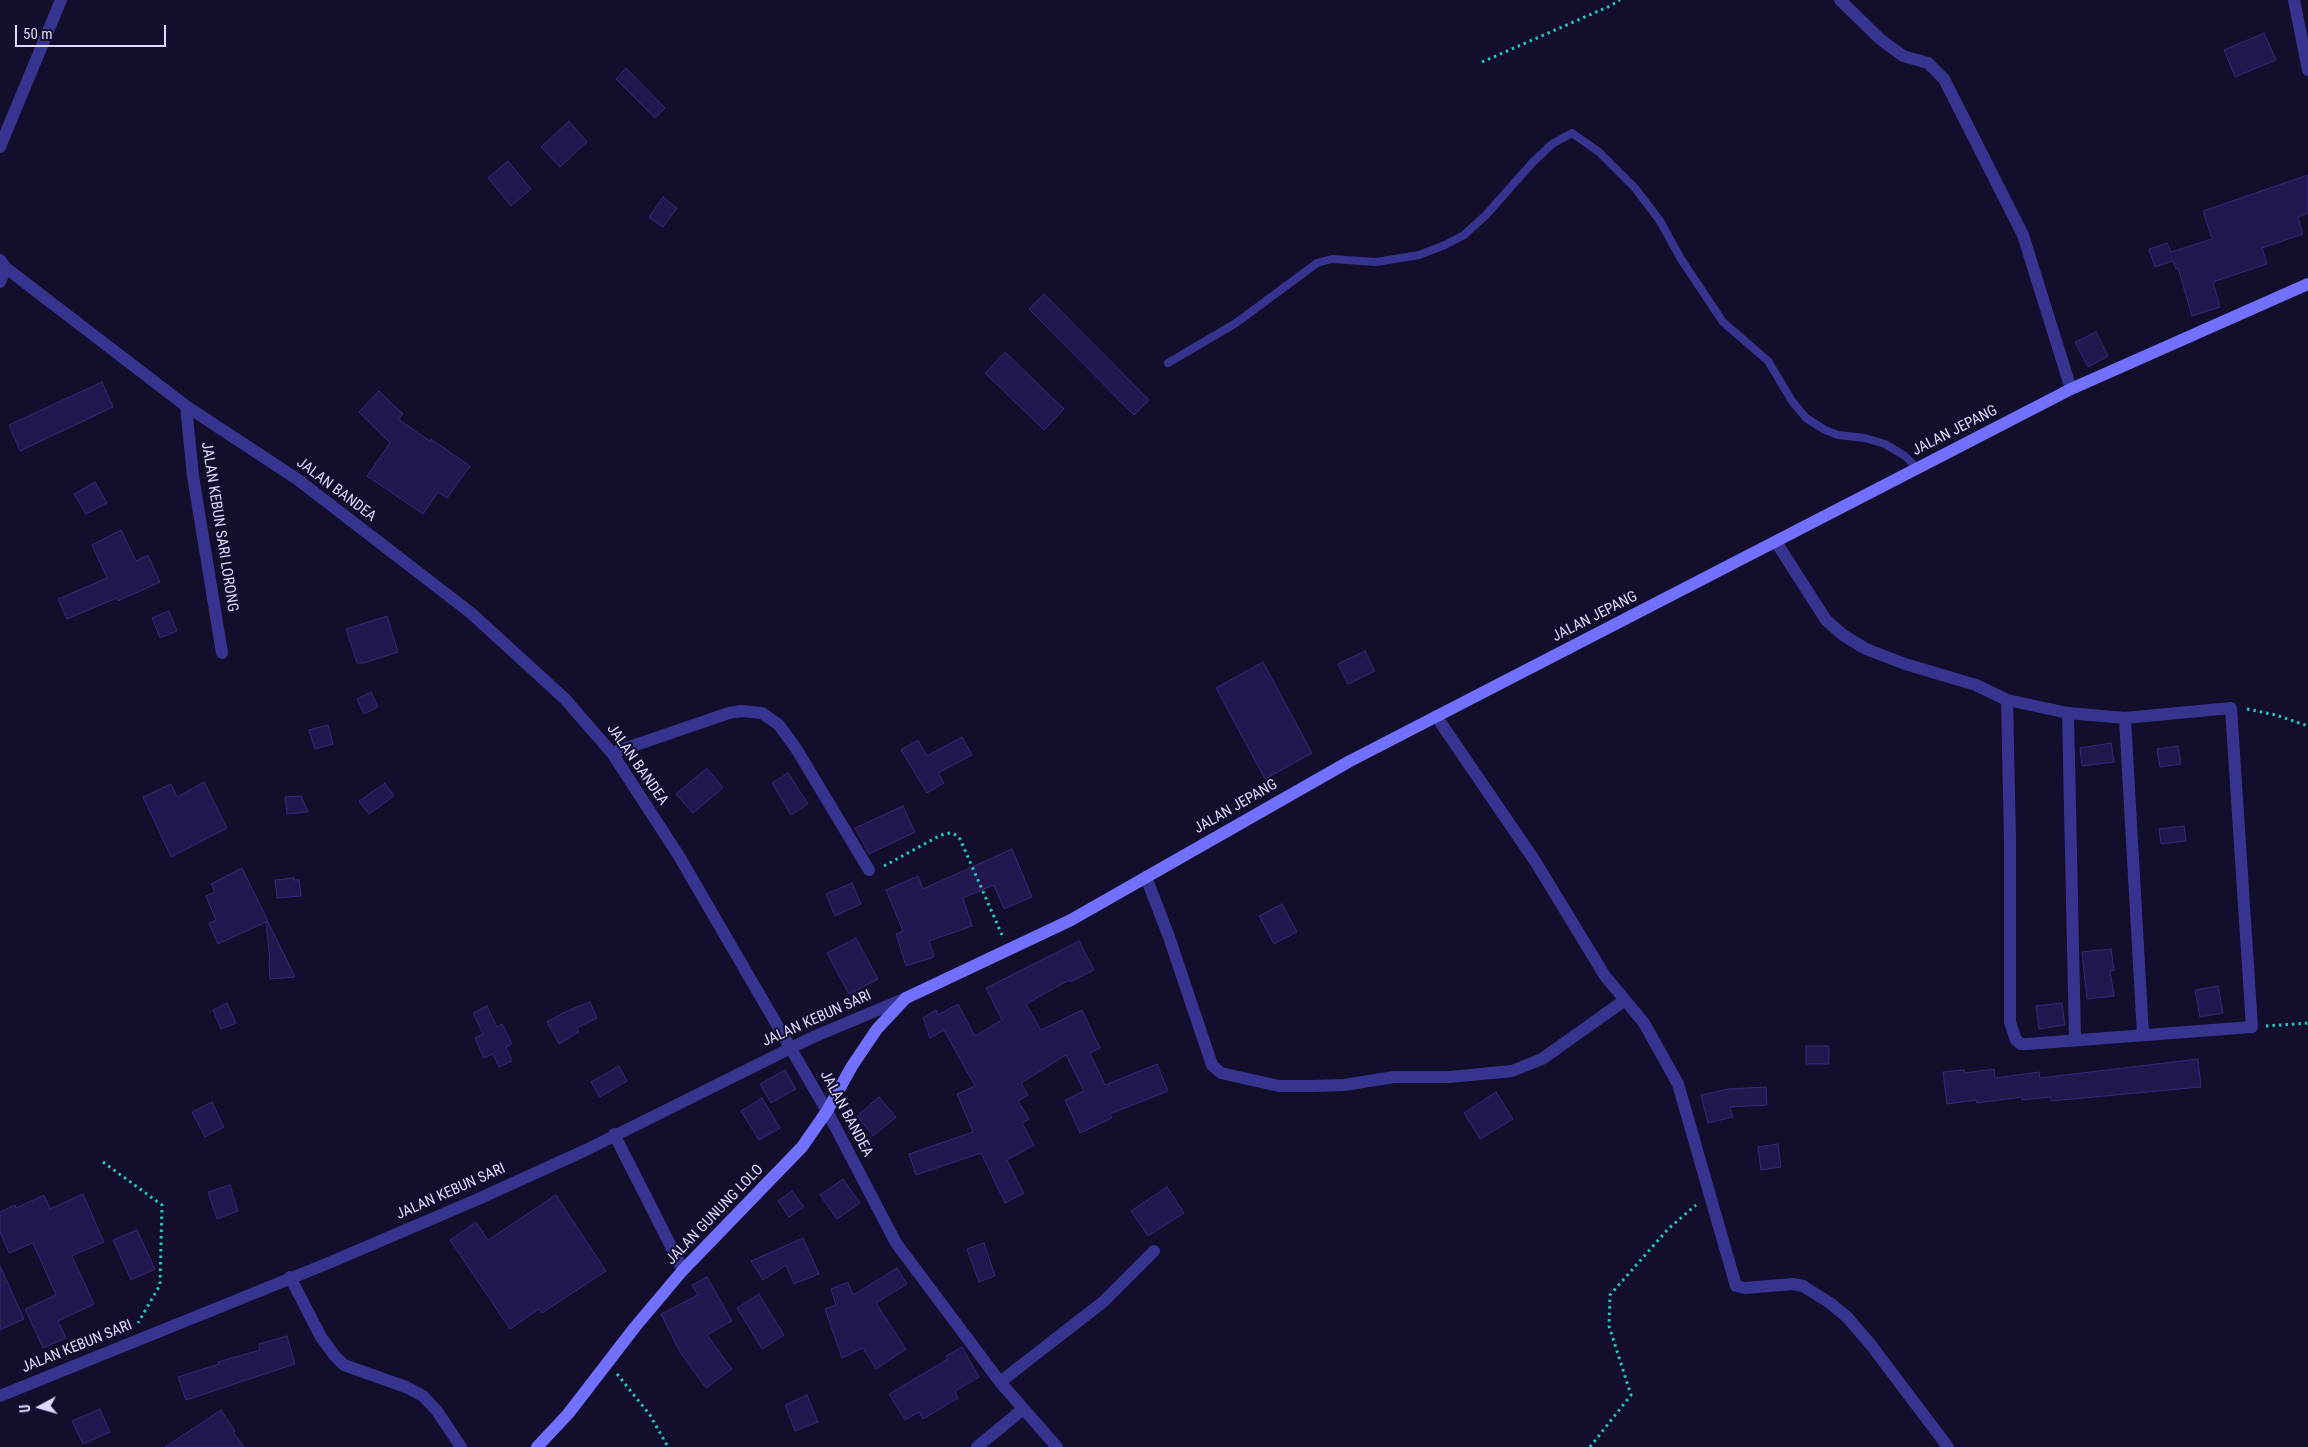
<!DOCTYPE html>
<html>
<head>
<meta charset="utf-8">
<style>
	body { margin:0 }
	#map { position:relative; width:2308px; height:1447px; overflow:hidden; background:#130e2c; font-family:"Roboto Condensed",sans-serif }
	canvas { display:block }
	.north { position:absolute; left:15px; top:1382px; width:50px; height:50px; -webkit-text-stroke:4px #130e2c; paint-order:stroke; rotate:264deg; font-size:14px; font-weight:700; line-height:20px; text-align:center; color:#ddd9ff }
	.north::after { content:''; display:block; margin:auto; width:18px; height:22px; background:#ddd9ff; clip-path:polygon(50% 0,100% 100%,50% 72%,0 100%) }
	.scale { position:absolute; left:15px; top:25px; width:151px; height:22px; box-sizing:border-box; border:2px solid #ddd9ff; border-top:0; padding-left:6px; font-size:15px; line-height:18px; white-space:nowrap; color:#ddd9ff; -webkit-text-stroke:4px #130e2c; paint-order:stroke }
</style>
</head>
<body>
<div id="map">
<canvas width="2308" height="1447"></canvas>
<div class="north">U</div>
<div class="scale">50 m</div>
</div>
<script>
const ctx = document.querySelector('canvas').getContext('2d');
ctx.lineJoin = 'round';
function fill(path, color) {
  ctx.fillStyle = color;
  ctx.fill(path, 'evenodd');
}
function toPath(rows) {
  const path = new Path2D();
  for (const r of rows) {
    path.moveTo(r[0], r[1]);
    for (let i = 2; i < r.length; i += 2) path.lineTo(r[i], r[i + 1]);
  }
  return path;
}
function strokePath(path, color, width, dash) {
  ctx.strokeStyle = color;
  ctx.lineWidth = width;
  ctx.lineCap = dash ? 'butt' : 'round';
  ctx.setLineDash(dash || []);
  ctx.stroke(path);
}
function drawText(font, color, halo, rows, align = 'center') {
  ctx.font = font + ' "Roboto Condensed",sans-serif';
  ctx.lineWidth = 4;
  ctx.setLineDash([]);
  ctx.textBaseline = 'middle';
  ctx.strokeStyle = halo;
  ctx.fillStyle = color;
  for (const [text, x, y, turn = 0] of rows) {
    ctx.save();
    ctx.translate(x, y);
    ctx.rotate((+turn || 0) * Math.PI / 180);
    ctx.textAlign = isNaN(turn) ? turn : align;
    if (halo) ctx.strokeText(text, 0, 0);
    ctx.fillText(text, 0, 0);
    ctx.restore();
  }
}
const building = toPath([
	[2264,33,2276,60,2235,77,2224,50,2264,33],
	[626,68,665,108,655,118,616,79,626,68],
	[569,121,587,142,560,167,541,147,569,121],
	[508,161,531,189,511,206,488,178,508,161],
	[2308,175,2308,213,2298,217,2303,234,2262,248,2267,264,2213,282,2220,307,2192,316,2178,268,2176,269,2173,261,2155,267,2149,249,2167,243,2171,252,2212,239,2203,211,2308,175],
	[663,197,677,208,663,227,649,217,663,197],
	[1044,294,1149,400,1134,415,1029,309,1044,294],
	[2096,332,2108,356,2088,367,2075,342,2096,332],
	[1005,352,1064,409,1044,430,985,373,1005,352],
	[102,382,113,407,20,451,9,425,102,382],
	[379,391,403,414,398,419,430,441,431,439,470,466,447,498,438,492,423,514,367,476,390,443,359,412,379,391],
	[95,482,107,503,86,514,74,494,95,482],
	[121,530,136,561,148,555,160,582,118,601,117,598,67,619,58,599,107,578,92,545,121,530],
	[169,611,177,631,160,638,152,618,169,611],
	[387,616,398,652,364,663,357,663,346,629,387,616],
	[1365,651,1375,671,1348,684,1338,664,1365,651],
	[1263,662,1312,753,1265,779,1216,688,1263,662],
	[371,692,378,707,364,714,357,699,371,692],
	[328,725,333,744,315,749,309,730,328,725],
	[962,737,972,755,938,773,944,783,927,793,901,750,918,740,927,756,962,737],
	[2111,743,2114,762,2082,766,2080,748,2111,743],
	[2178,746,2181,764,2160,767,2157,749,2178,746],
	[707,768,723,788,693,813,676,794,707,768],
	[788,773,808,804,791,815,772,783,788,773],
	[204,782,227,828,171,857,143,797,171,784,177,797,204,782],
	[385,783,394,796,369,814,359,801,385,783],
	[301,796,308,812,287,814,285,797,301,796],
	[903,806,915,832,869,854,855,828,903,806],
	[2184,826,2186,841,2161,844,2159,829,2184,826],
	[1012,849,1032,897,1004,909,994,885,963,898,972,926,929,941,934,957,906,966,896,934,903,931,886,890,918,876,923,889,1012,849],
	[242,868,268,921,218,944,209,923,216,920,206,896,215,892,211,884,242,868],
	[294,878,294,880,299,880,301,896,277,898,275,880,294,878],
	[852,883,861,904,835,916,826,894,852,883],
	[1282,904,1297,932,1274,944,1259,916,1282,904],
	[268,922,295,977,270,979,269,961,270,961,266,923,268,922],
	[856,938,878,979,849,994,827,953,856,938],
	[1079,941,1094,970,1070,982,1069,980,1026,1004,1041,1030,1082,1010,1100,1048,1090,1053,1105,1085,1157,1064,1168,1091,1110,1114,1112,1118,1080,1133,1065,1100,1084,1091,1066,1055,1021,1083,1028,1095,1018,1101,1029,1119,1022,1123,1034,1145,1007,1160,1024,1193,1005,1203,981,1153,916,1175,909,1154,973,1132,957,1094,975,1086,944,1030,930,1038,923,1018,936,1010,938,1015,958,1004,975,1036,1002,1020,986,988,1079,941],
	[2111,949,2114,970,2110,971,2114,996,2087,999,2082,952,2111,949],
	[2218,986,2223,1013,2200,1017,2195,990,2218,986],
	[590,1002,597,1018,577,1028,579,1032,559,1044,547,1022,567,1011,590,1002],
	[227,1003,236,1023,221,1029,213,1010,227,1003],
	[2062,1003,2065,1025,2039,1029,2036,1006,2062,1003],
	[487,1006,497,1027,502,1024,512,1044,506,1047,512,1061,499,1067,493,1054,484,1058,475,1038,483,1034,473,1013,487,1006],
	[1806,1046,1829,1046,1829,1064,1806,1064,1806,1046],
	[2198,1059,2201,1087,2051,1101,2051,1097,2022,1100,2022,1097,1977,1103,1976,1100,1947,1104,1943,1072,1964,1070,1965,1073,1994,1069,1995,1078,2039,1072,2040,1078,2198,1059],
	[619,1066,627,1081,600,1097,591,1082,619,1066],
	[785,1070,796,1089,771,1103,760,1084,785,1070],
	[1766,1087,1767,1105,1730,1107,1733,1117,1708,1123,1701,1095,1728,1089,1766,1087],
	[1496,1092,1513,1119,1480,1139,1464,1113,1496,1092],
	[879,1097,896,1117,873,1136,857,1116,879,1097],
	[762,1098,780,1128,759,1140,741,1111,762,1098],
	[212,1102,224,1127,205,1137,192,1112,212,1102],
	[1778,1144,1781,1167,1761,1170,1758,1147,1778,1144],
	[843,1179,860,1203,837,1219,820,1195,843,1179],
	[230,1185,238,1211,217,1219,208,1192,230,1185],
	[1167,1187,1184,1213,1148,1236,1131,1211,1167,1187],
	[792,1191,804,1207,789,1217,778,1201,792,1191],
	[83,1194,104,1242,72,1256,94,1304,58,1321,66,1338,43,1348,25,1309,56,1295,33,1243,9,1253,0,1232,0,1212,15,1205,16,1208,44,1195,50,1209,83,1194],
	[556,1195,606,1271,542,1313,539,1309,510,1329,450,1240,476,1222,488,1240,556,1195],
	[137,1230,155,1269,131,1280,113,1240,137,1230],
	[803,1238,819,1274,794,1284,786,1265,763,1280,751,1261,803,1238],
	[984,1243,995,1276,979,1282,967,1249,984,1243],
	[0,1266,24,1319,0,1330,0,1266],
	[897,1268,907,1284,876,1303,906,1349,876,1369,863,1348,842,1358,825,1309,836,1305,831,1289,848,1282,853,1295,897,1268],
	[707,1277,732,1321,707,1335,732,1369,706,1388,680,1352,661,1314,698,1295,692,1285,707,1277],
	[759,1294,784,1335,762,1349,737,1308,759,1294],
	[287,1336,295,1364,186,1400,178,1377,219,1364,218,1362,260,1350,259,1344,287,1336],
	[962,1347,979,1377,955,1391,958,1398,923,1419,919,1412,905,1420,889,1394,948,1359,946,1356,962,1347],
	[807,1395,818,1422,795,1431,785,1405,807,1395],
	[100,1409,110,1432,83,1444,72,1421,100,1409],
	[221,1410,235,1431,233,1432,244,1447,165,1447,221,1410]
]);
fill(building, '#22184f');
strokePath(building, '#37287d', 1);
strokePath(toPath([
	[1482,62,1610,6,1620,0],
	[2247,709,2276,715,2308,726],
	[884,866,941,835,950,833,956,835,960,839,1002,935],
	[2266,1026,2308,1023],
	[103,1162,162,1205,160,1285,138,1323],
	[617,1374,650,1415,668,1447],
	[1590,1447,1631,1395,1609,1326,1610,1295,1668,1229,1696,1205]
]), '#23c9bd', 3, [2.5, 4]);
strokePath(toPath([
	[1168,363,1236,323,1317,263,1332,259,1376,262,1419,255,1445,245,1464,235,1486,215,1532,163,1552,144,1572,133,1599,152,1635,188,1660,221,1681,259,1723,322,1768,361,1792,401,1806,418,1825,430,1838,435,1865,438,1885,444,1905,456,1918,469]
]), '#37348f', 8);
strokePath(toPath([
	[1840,0,1880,39,1903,56,1928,63,1944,79,2023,235,2071,389],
	[2294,0,2308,70],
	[0,147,61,0],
	[0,260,6,268,186,406,297,479,471,613,564,698,612,753,679,856,827,1111,896,1243,1000,1382,1057,1447],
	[0,282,6,268],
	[186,406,193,476,222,653],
	[1776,542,1826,620,1843,635,1866,649,1905,664,1976,685,2007,700,2068,713,2125,718,2231,708,2252,1027,2027,1044,2021,1044,2016,1040,2010,1022,2010,840,2007,700],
	[2068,713,2075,1040],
	[2125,718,2143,1035],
	[612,753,729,713,741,711,762,713,779,725,797,750,869,870],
	[1146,877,1169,937,1212,1065,1221,1073,1279,1086,1313,1086,1344,1085,1394,1077,1450,1077,1512,1071,1542,1059,1625,1000,1605,976,1535,861,1436,716],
	[1625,1000,1644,1023,1678,1084,1736,1286,1745,1288,1793,1284,1803,1286,1830,1303,1847,1317,1871,1345,1948,1447],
	[614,1134,683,1270],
	[290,1277,321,1337,334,1355,344,1365,406,1387,423,1396,437,1411,461,1447],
	[1000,1382,1103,1302,1154,1251],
	[0,1396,331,1262,476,1200,586,1150,811,1038,906,998],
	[977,1447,1022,1410]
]), '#37348f', 12);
strokePath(toPath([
	[537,1447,568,1414,635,1327,683,1270,802,1147,827,1111,852,1066,877,1029,906,998,1071,920,1350,761,2071,389,2308,284]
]), '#7170ff', 12);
drawText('15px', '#ddd9ff', '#130e2c', [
	["JALAN JEPANG",1955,431,-27],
	["JALAN BANDEA",336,490,37],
	["JALAN KEBUN SARI LORONG",219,527,81],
	["JALAN JEPANG",1595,617,-27],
	["JALAN BANDEA",637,765,55],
	["JALAN JEPANG",1236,807,-30],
	["JALAN KEBUN SARI",817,1019,-24],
	["JALAN BANDEA",846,1114,62],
	["JALAN KEBUN SARI",451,1192,-24],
	["JALAN GUNUNG LOLO",715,1215,-46],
	["JALAN KEBUN SARI",77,1347,-22]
]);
</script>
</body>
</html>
